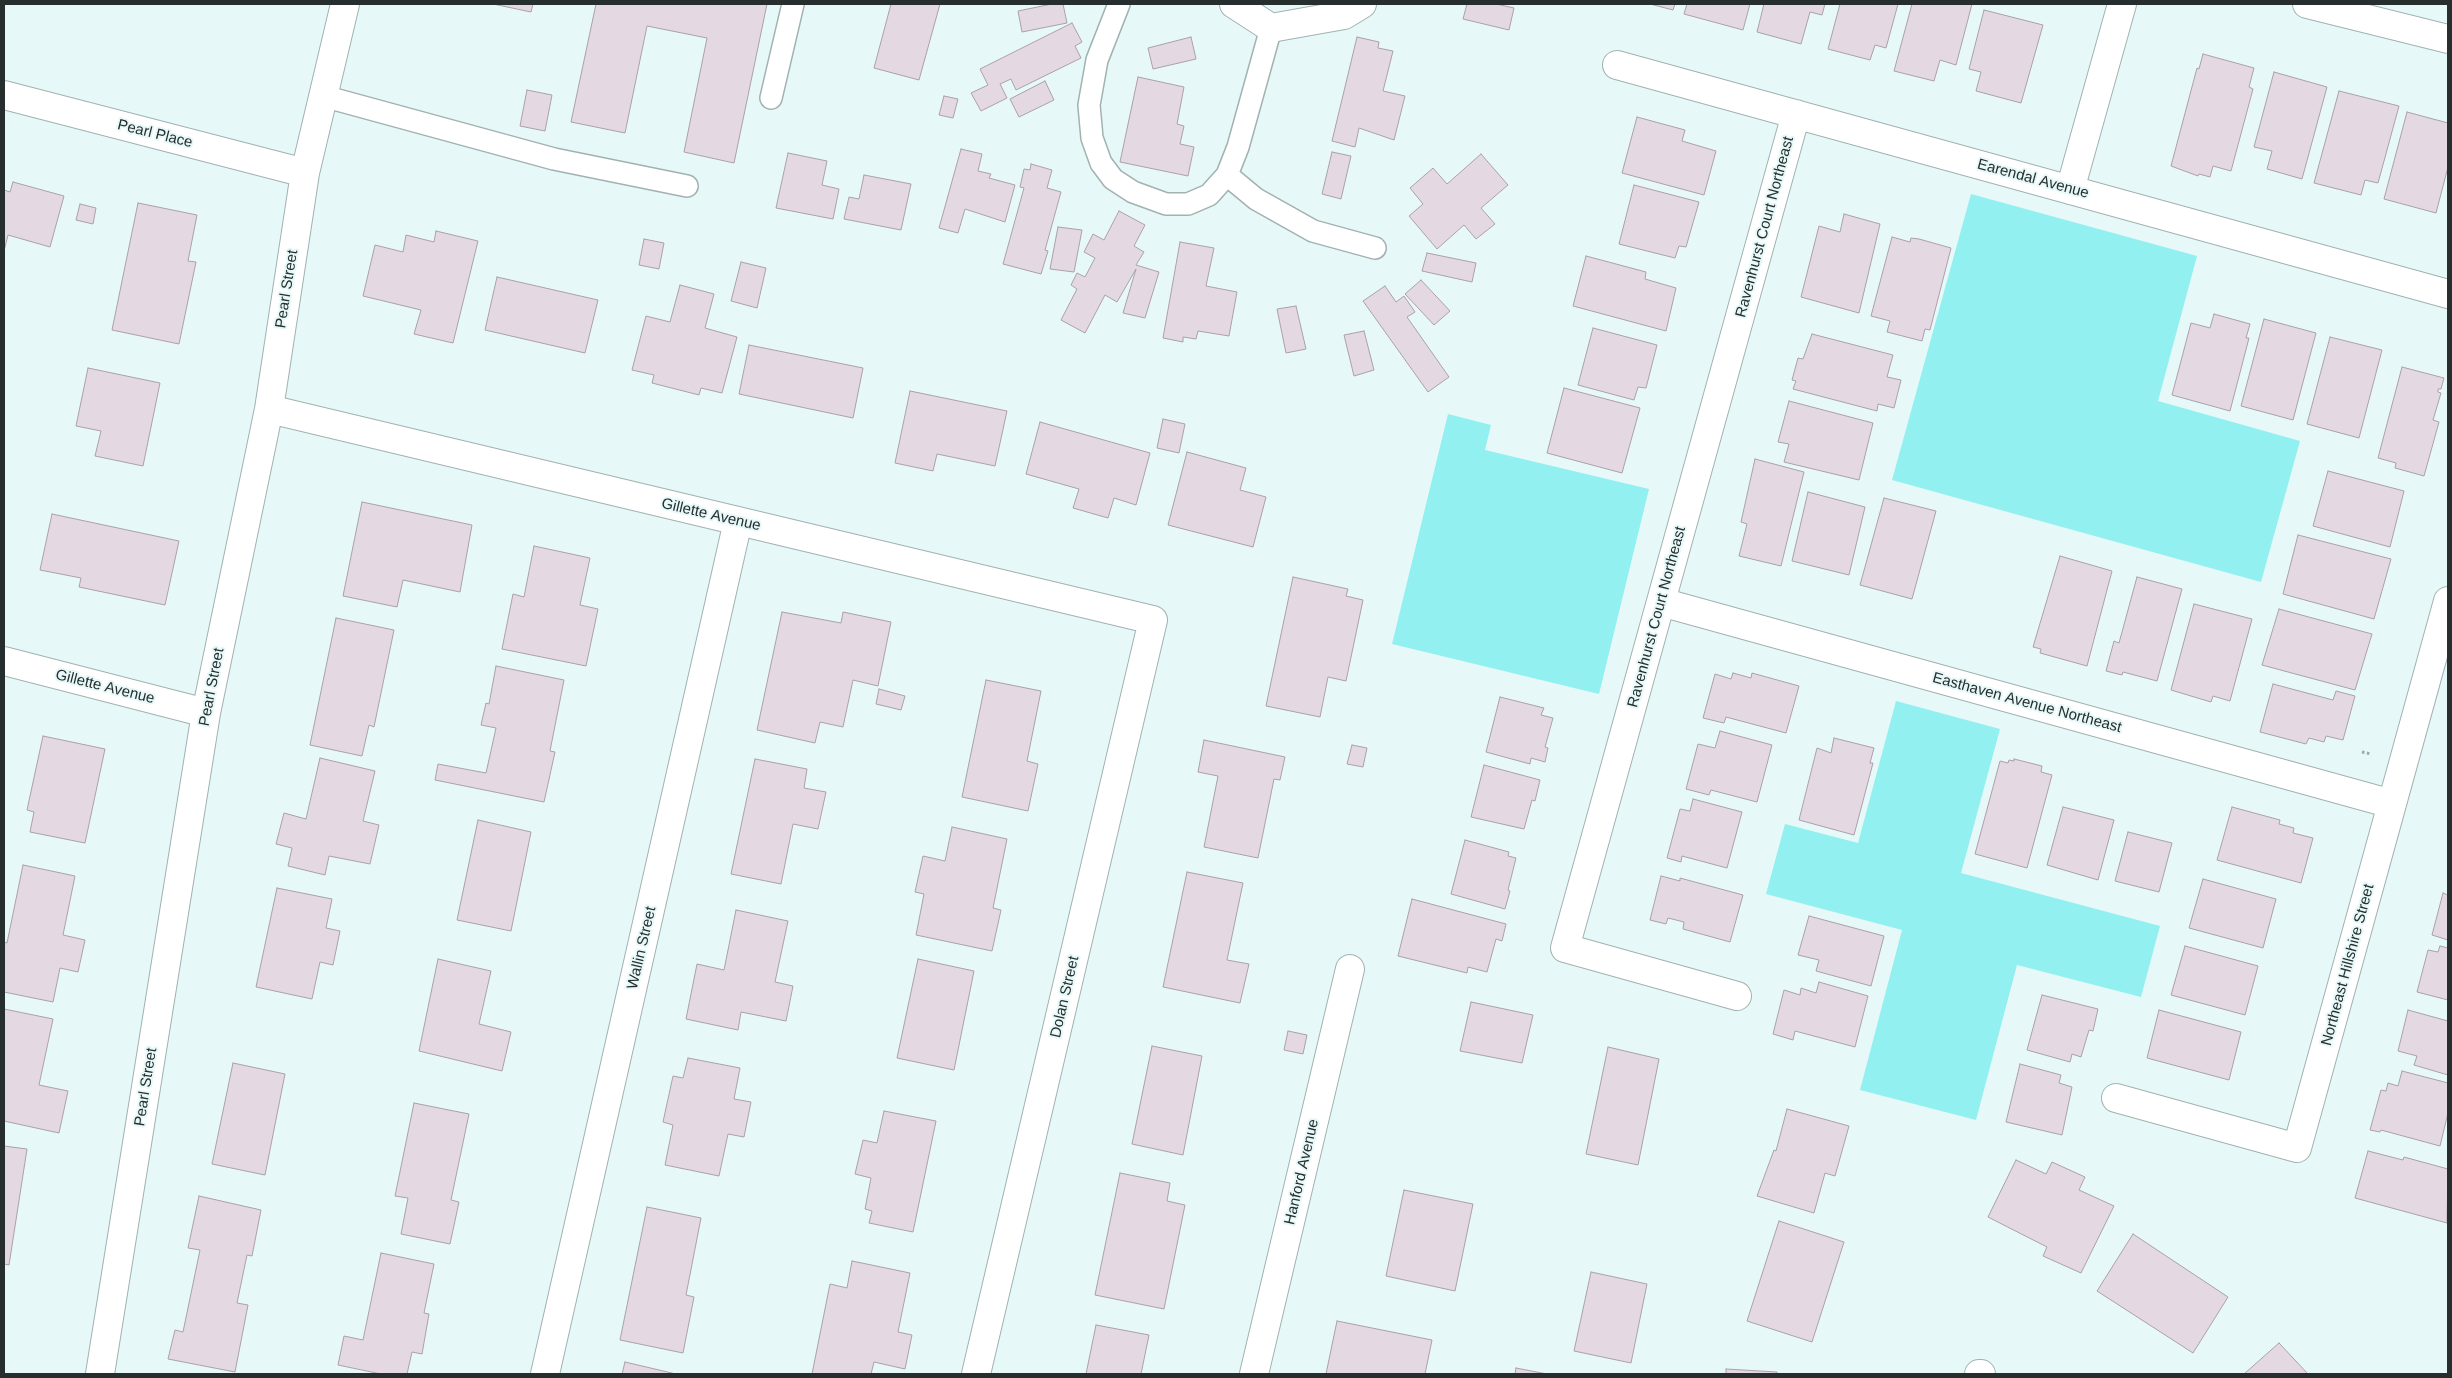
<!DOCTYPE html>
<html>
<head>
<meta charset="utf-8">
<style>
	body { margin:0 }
	#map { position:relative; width:2452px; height:1378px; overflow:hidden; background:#e7f8f8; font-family:Arial,sans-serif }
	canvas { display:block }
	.frame { position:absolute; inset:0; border:5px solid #272e2e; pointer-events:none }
</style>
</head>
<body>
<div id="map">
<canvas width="2452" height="1378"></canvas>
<div class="frame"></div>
</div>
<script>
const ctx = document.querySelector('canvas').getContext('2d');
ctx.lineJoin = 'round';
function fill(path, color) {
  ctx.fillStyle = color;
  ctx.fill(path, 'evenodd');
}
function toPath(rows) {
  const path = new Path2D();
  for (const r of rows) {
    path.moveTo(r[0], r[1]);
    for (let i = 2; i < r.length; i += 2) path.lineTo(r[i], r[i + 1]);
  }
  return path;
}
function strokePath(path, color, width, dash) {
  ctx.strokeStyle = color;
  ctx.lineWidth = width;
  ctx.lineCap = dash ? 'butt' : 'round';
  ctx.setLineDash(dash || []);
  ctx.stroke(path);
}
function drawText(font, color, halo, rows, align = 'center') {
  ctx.font = font + ' Arial,sans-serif';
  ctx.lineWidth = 4;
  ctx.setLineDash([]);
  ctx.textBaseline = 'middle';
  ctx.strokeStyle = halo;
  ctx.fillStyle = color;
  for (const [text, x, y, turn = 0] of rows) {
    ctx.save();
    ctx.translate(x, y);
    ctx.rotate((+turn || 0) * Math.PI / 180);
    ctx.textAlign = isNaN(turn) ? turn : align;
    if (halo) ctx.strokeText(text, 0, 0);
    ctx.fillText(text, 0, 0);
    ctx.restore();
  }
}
fill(toPath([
	[1971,194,2197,256,2158,401,2300,441,2261,582,1892,480],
	[1448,414,1491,425,1485,450,1649,489,1599,694,1392,644],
	[1896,701,2000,729,1961,873,2160,926,2141,997,2017,965,1976,1120,1860,1090,1902,930,1766,894,1785,824,1858,843]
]), '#92f0f1');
const building = toPath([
	[493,4,533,4,531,12,493,4],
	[596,4,767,4,734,163,684,152,707,38,647,26,625,133,571,122,596,4],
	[891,4,940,4,919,80,874,68,891,4],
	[1052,4,1063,4,1067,23,1022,32,1018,11,1052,4],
	[1467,4,1496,4,1514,8,1509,30,1463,19,1467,4],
	[1650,4,1675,4,1673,10,1650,4],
	[1687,4,1750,4,1743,30,1684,14,1687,4],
	[1764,4,1825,4,1822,15,1810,12,1801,44,1757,32,1764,4],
	[1840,4,1898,4,1886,48,1875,45,1870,60,1828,49,1840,4],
	[1912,4,1972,4,1956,65,1940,60,1934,81,1894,71,1912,4],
	[1984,10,2043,25,2021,103,1976,91,1981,72,1969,69,1984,10],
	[1072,23,1082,42,1075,46,1081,58,1016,90,1011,79,1000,84,1007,98,981,111,971,93,988,85,980,69,1072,23],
	[1191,37,1196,59,1153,69,1148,48,1191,37],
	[1357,37,1379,42,1378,48,1393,51,1383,91,1405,96,1394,140,1359,128,1355,147,1332,141,1357,37],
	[2203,54,2254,68,2249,87,2253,89,2231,171,2213,166,2210,177,2199,174,2198,176,2171,166,2197,68,2199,69,2203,54],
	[2274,72,2327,87,2302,179,2267,169,2272,151,2254,147,2274,72],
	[1138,77,1184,87,1177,124,1184,126,1180,144,1194,147,1188,176,1120,162,1138,77],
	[1045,81,1054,100,1019,117,1010,99,1045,81],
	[527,90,552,95,545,131,520,126,527,90],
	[2339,91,2399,106,2378,183,2365,180,2361,195,2314,183,2339,91],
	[944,96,958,99,953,118,939,115,944,96],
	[2407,112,2448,123,2448,167,2436,213,2384,199,2407,112],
	[1637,117,1685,130,1682,141,1716,151,1704,195,1622,173,1637,117],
	[961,149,982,154,978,171,991,174,989,178,1015,185,1005,222,965,209,958,233,939,228,961,149],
	[1332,152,1351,156,1341,199,1322,194,1332,152],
	[788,153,827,161,822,185,839,189,833,219,776,208,788,153],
	[1481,154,1508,185,1481,208,1495,224,1476,239,1464,225,1437,249,1409,216,1423,204,1410,188,1433,168,1447,184,1481,154],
	[1031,164,1052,170,1047,188,1061,192,1045,250,1048,251,1041,274,1003,264,1024,188,1020,187,1024,169,1030,170,1031,164],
	[864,175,911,184,901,230,844,219,849,197,859,199,864,175],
	[13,182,64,196,50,247,8,235,4,251,4,190,10,192,13,182],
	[1634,185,1699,202,1686,247,1679,246,1675,258,1619,244,1634,185],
	[138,203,197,215,188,261,196,262,179,344,112,330,138,203],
	[80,204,96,208,93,224,76,220,80,204],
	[1119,211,1145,225,1134,246,1144,252,1136,265,1159,272,1145,318,1123,313,1136,269,1117,302,1105,295,1085,333,1061,320,1077,289,1071,285,1077,273,1085,277,1095,258,1084,252,1093,234,1104,240,1119,211],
	[1844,214,1880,224,1859,313,1801,297,1819,226,1840,232,1844,214],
	[1058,227,1082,230,1074,272,1050,269,1058,227],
	[436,231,478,241,453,343,414,334,421,310,363,296,375,245,403,252,406,235,434,242,436,231],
	[1892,237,1910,242,1911,238,1919,239,1951,248,1930,330,1925,329,1922,341,1887,332,1890,321,1871,316,1892,237],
	[644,239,664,243,659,269,639,265,644,239],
	[1180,242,1214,248,1206,286,1237,292,1229,336,1198,331,1196,339,1183,337,1183,342,1163,338,1180,242],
	[1427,253,1476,263,1472,282,1422,271,1427,253],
	[1586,256,1646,272,1645,279,1676,288,1666,331,1573,306,1586,256],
	[741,262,766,268,757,308,731,301,741,262],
	[497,277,598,300,585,353,485,330,497,277],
	[1421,280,1450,311,1434,325,1405,294,1421,280],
	[680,285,714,294,705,328,737,337,722,393,701,388,699,395,652,383,654,375,632,370,646,316,670,322,680,285],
	[1385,286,1396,302,1404,296,1415,312,1407,317,1449,377,1428,392,1363,301,1385,286],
	[1296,306,1306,349,1286,353,1277,309,1296,306],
	[2214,314,2250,324,2246,338,2249,338,2230,411,2172,395,2191,323,2210,328,2214,314],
	[2264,319,2316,333,2293,420,2241,406,2264,319],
	[1593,328,1657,345,1646,388,1638,387,1634,400,1578,385,1593,328],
	[1364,331,1374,370,1354,376,1344,335,1364,331],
	[1812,334,1893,355,1887,377,1901,380,1894,408,1878,404,1877,411,1793,389,1796,381,1792,380,1798,358,1803,359,1812,334],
	[2330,337,2382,350,2359,438,2307,424,2330,337],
	[749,345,863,368,853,418,739,394,749,345],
	[2402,367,2444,378,2441,389,2438,389,2438,392,2441,393,2433,420,2439,422,2424,476,2395,468,2396,463,2378,458,2402,367],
	[88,368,160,383,143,466,95,456,101,431,76,426,88,368],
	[1564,388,1640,408,1622,473,1547,453,1564,388],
	[910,391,1007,411,995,466,937,454,933,471,895,463,910,391],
	[1789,401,1873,423,1859,480,1784,462,1789,444,1778,442,1789,401],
	[1163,419,1185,424,1179,453,1157,448,1163,419],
	[1040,422,1150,453,1136,505,1114,498,1108,518,1073,508,1079,489,1026,474,1040,422],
	[1187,452,1246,468,1240,490,1266,497,1253,547,1168,525,1187,452],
	[1755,459,1804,472,1781,566,1739,556,1747,524,1741,522,1755,459],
	[2328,471,2404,491,2390,547,2313,526,2328,471],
	[1808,492,1865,507,1849,575,1792,561,1808,492],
	[1884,498,1936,511,1912,599,1860,585,1884,498],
	[362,502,472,525,460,592,403,580,397,607,343,596,362,502],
	[52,514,179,541,165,605,79,587,81,578,40,570,52,514],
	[2298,535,2391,559,2374,619,2283,594,2298,535],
	[534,546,590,558,580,605,598,609,586,666,502,649,513,594,524,597,534,546],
	[2060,556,2112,571,2087,666,2040,653,2041,649,2033,647,2060,556],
	[1293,577,1348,589,1346,596,1363,600,1346,681,1328,677,1320,717,1266,706,1293,577],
	[2137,577,2182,589,2157,681,2123,672,2122,675,2106,671,2114,641,2119,643,2137,577],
	[2194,604,2252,619,2230,701,2213,696,2211,702,2171,690,2194,604],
	[2279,609,2372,634,2355,690,2262,665,2279,609],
	[782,612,841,623,843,612,891,622,878,686,853,680,843,727,820,722,815,743,757,730,782,612],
	[336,618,394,630,374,727,369,725,362,756,310,745,336,618],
	[496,666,564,680,550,751,555,752,544,802,435,780,438,764,486,773,496,728,481,725,486,703,489,704,496,666],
	[1733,673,1751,678,1752,673,1799,686,1786,733,1726,717,1724,723,1703,718,1715,674,1731,679,1733,673],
	[986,680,1041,691,1027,761,1038,764,1028,811,962,797,986,680],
	[2273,684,2333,700,2336,691,2355,696,2343,740,2326,736,2324,742,2309,738,2306,744,2260,732,2273,684],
	[879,689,905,696,901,710,876,704,879,689],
	[1500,697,1544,708,1541,715,1553,718,1545,747,1548,748,1545,762,1531,758,1530,764,1486,752,1500,697],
	[1720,731,1772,745,1757,802,1711,790,1709,795,1686,789,1698,744,1715,748,1720,731],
	[43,736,105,749,85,843,30,832,34,812,27,810,43,736],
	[1834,738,1874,748,1870,763,1873,763,1854,835,1799,820,1817,748,1831,753,1834,738],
	[1204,740,1285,757,1280,780,1274,779,1258,858,1204,847,1218,776,1198,772,1204,740],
	[1352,745,1367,748,1363,767,1347,764,1352,745],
	[320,758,375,771,363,821,379,825,370,864,329,856,325,875,288,866,292,848,276,844,284,813,306,819,320,758],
	[755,759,807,769,804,788,826,792,818,829,793,824,781,884,731,874,755,759],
	[2014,759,2042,766,2041,772,2052,775,2027,868,1975,854,2000,761,2008,763,2009,760,2014,761,2014,759],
	[1484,765,1540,780,1535,801,1532,800,1524,829,1471,817,1484,765],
	[1693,799,1742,812,1727,868,1682,856,1681,862,1667,858,1680,809,1690,811,1693,799],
	[2063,807,2114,820,2098,880,2047,865,2063,807],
	[2232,807,2280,820,2279,824,2294,828,2293,833,2313,838,2301,883,2217,860,2232,807],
	[478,820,531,832,511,931,457,920,478,820],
	[952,827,1007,839,993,908,1001,910,992,951,916,935,924,894,915,892,923,856,945,861,952,827],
	[2128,832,2172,843,2159,892,2115,881,2128,832],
	[1465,840,1509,852,1508,856,1516,858,1508,890,1510,891,1505,909,1451,894,1465,840],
	[23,865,75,876,63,935,85,940,78,972,60,968,53,1002,4,992,4,942,7,943,23,865],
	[1187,872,1243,883,1227,960,1249,964,1240,1003,1163,987,1187,872],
	[1661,876,1680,881,1680,878,1743,895,1730,942,1683,929,1684,922,1668,918,1666,924,1650,920,1661,876],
	[2203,879,2276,899,2263,948,2189,928,2203,879],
	[277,888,332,899,326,928,340,931,333,965,320,962,312,999,256,987,277,888],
	[2443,893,2448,895,2448,940,2432,935,2443,893],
	[1412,899,1506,924,1502,941,1496,939,1487,972,1468,967,1467,973,1398,956,1412,899],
	[736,910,788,921,775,982,793,986,786,1021,741,1012,738,1030,686,1019,697,964,724,970,736,910],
	[1809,916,1884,936,1871,986,1816,971,1819,960,1798,955,1809,916],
	[2185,946,2258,966,2245,1015,2171,995,2185,946],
	[2440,946,2448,948,2448,1000,2417,992,2428,950,2438,952,2440,946],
	[438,959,491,971,479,1024,511,1032,502,1071,419,1051,438,959],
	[918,959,974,971,954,1070,897,1058,918,959],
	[1819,982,1868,996,1855,1047,1795,1031,1793,1040,1773,1034,1784,990,1800,995,1801,988,1816,993,1819,982],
	[2042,995,2098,1009,2093,1031,2089,1030,2081,1057,2072,1054,2070,1062,2027,1050,2042,995],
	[1471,1002,1533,1015,1522,1063,1460,1051,1471,1002],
	[4,1009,53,1019,39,1085,68,1091,59,1133,4,1121,4,1009],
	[2159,1010,2241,1032,2229,1080,2147,1058,2159,1010],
	[2408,1010,2448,1021,2448,1075,2414,1065,2417,1056,2398,1051,2408,1010],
	[1288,1031,1307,1035,1303,1054,1284,1050,1288,1031],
	[1152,1046,1202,1056,1183,1155,1132,1144,1152,1046],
	[1608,1047,1659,1059,1638,1165,1586,1154,1608,1047],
	[688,1058,740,1068,734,1099,751,1102,744,1137,728,1134,719,1176,665,1165,673,1125,663,1122,673,1076,683,1078,688,1058],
	[233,1063,285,1074,265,1175,212,1164,233,1063],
	[2020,1064,2061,1075,2059,1083,2072,1087,2062,1135,2006,1122,2020,1064],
	[2402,1071,2448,1083,2448,1113,2440,1146,2381,1130,2380,1132,2370,1130,2381,1090,2386,1091,2388,1083,2398,1086,2402,1071],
	[414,1103,469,1114,451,1200,459,1202,450,1244,401,1234,408,1198,395,1196,414,1103],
	[1787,1109,1849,1126,1835,1176,1825,1173,1814,1213,1757,1196,1774,1150,1776,1151,1787,1109],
	[884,1111,936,1121,913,1232,869,1223,872,1211,865,1209,871,1178,855,1174,863,1140,877,1143,884,1111],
	[4,1146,27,1149,9,1265,4,1264,4,1146],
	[2368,1151,2403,1160,2404,1157,2448,1169,2447,1223,2355,1198,2368,1151],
	[2016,1160,2046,1174,2052,1162,2085,1177,2079,1190,2114,1206,2081,1273,2043,1256,2047,1247,1988,1217,2016,1160],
	[1120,1173,1170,1183,1167,1201,1185,1205,1164,1309,1095,1295,1120,1173],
	[1404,1190,1473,1204,1455,1291,1386,1276,1404,1190],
	[199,1196,261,1210,252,1256,247,1255,237,1303,248,1305,235,1372,168,1359,175,1330,183,1332,200,1250,188,1248,199,1196],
	[647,1207,701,1218,686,1295,694,1297,683,1353,620,1340,647,1207],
	[1779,1221,1844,1242,1812,1342,1747,1321,1779,1221],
	[2133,1234,2228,1297,2193,1353,2097,1291,2133,1234],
	[381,1253,434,1264,424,1313,429,1314,422,1354,412,1352,407,1374,381,1374,338,1365,344,1336,363,1340,381,1253],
	[852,1261,910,1273,898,1332,912,1335,905,1369,874,1362,871,1374,812,1374,830,1284,847,1288,852,1261],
	[1591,1272,1647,1284,1631,1363,1574,1351,1591,1272],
	[1337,1321,1432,1340,1425,1374,1326,1374,1337,1321],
	[1096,1325,1149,1335,1141,1374,1086,1374,1096,1325],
	[2279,1343,2308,1374,2244,1374,2279,1343],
	[625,1362,676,1374,622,1374,625,1362],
	[1516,1368,1547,1374,1515,1374,1516,1368],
	[1726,1369,1777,1372,1777,1374,1726,1374,1726,1369]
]);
fill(building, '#e4d9e3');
strokePath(building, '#aaa0a9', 1);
const lane = toPath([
	[1119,4,1097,60,1089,105,1092,138,1101,163,1113,179,1133,192,1166,204,1188,204,1209,195,1227,175,1238,147,1271,28],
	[323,96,554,159,687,186],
	[771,98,793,4],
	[1227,175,1256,199,1313,231,1375,248]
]);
const street = toPath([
	[1234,4,1271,28,1344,15,1362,4],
	[1617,65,2448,294],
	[4,95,305,173],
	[2070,190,2122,4],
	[269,409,1153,620,976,1374],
	[1661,602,2392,804],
	[4,661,206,713],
	[1737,996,1565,948,1796,114],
	[2116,1098,2297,1148,2448,601],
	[100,1374,206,713,269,409,305,173,345,4],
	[545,1374,738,521],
	[1254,1374,1350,969],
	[1979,1374,1981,1374]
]);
const secondary = toPath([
	[2307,4,2448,39]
]);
strokePath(lane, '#a1b2b1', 24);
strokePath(street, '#a1b2b1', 30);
strokePath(secondary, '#a1b2b1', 30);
strokePath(toPath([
	[2362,752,2371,754]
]), '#9ba9a9', 3, [2.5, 2.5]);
strokePath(lane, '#fff', 21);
strokePath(street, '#fff', 28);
strokePath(secondary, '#fff', 28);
drawText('15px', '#272e2e', '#e7f8f8', [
	["Pearl Place",155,134,14],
	["Earendal Avenue",2033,179,15],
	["Ravenhurst Court Northeast",1765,227,-75],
	["Pearl Street",287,289,-81],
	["Gillette Avenue",711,515,13],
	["Ravenhurst Court Northeast",1657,617,-75],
	["Gillette Avenue",105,687,14],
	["Pearl Street",212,687,-79],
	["Easthaven Avenue Northeast",2027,703,15],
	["Wallin Street",642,948,-77],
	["Northeast Hillshire Street",2348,965,-75],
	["Dolan Street",1065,997,-77],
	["Pearl Street",146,1087,-81],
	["Hanford Avenue",1302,1172,-77]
]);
</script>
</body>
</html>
